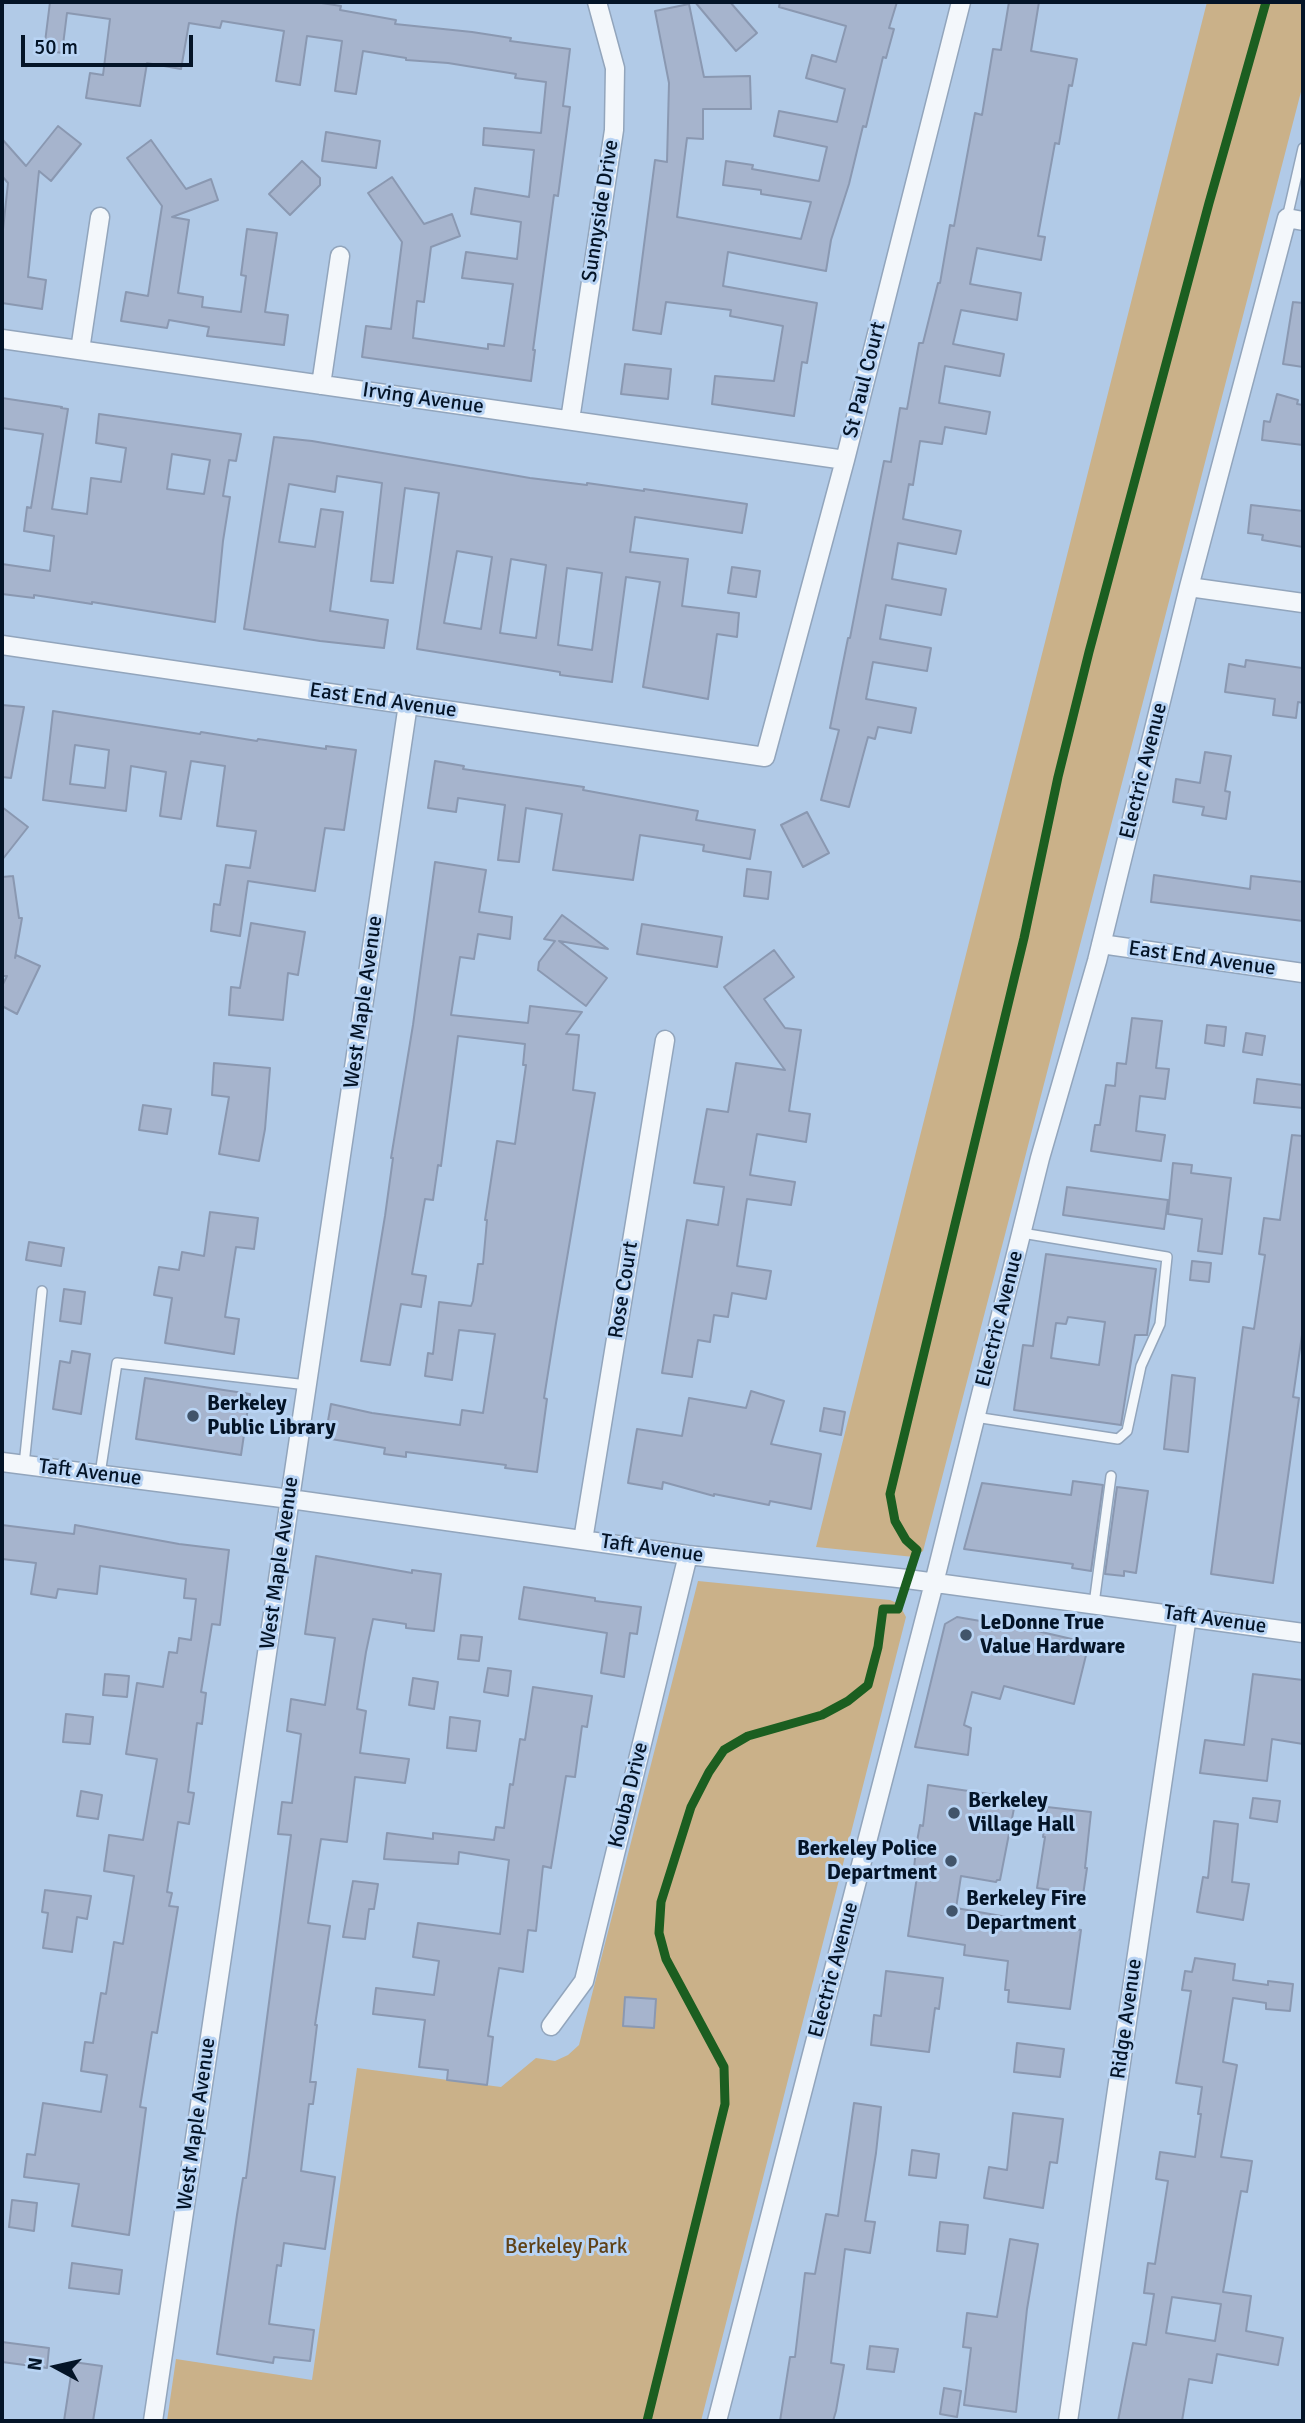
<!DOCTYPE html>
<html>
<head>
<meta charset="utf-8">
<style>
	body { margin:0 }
	#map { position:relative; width:1305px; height:2423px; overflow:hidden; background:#b1cae7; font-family:Signika,sans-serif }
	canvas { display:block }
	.frame { position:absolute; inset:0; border:4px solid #041427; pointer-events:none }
	.north { position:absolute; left:21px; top:2332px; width:70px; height:70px; -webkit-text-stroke:5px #b9d4f4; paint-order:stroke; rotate:278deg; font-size:19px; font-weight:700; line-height:28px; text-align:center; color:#041427 }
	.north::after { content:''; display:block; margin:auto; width:24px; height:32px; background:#041427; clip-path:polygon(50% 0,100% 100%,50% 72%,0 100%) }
	.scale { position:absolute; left:21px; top:35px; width:172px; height:32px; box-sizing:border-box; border:4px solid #041427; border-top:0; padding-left:9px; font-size:21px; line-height:24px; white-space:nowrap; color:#041427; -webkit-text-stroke:5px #b9d4f4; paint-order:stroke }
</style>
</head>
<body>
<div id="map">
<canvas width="1305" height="2423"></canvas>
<div class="frame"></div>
<div class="north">N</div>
<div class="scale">50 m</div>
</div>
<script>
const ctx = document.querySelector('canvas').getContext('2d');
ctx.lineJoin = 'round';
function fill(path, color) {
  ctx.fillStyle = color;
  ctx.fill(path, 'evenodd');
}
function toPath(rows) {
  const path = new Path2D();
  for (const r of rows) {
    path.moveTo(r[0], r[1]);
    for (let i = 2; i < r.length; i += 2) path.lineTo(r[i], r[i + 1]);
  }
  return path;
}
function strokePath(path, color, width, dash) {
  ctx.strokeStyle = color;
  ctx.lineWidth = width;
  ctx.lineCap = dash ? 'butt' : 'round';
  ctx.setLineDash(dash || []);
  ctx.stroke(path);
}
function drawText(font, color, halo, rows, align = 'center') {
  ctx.font = font + ' Signika,sans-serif';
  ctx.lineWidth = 6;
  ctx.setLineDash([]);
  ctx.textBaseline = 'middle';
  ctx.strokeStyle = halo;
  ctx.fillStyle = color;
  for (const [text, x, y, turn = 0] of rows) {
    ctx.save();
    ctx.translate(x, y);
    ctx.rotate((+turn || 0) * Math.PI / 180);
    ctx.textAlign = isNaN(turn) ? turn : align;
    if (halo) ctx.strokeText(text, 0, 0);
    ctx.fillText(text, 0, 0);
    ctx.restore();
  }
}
fill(toPath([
	[1207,2,1303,2,1303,84,923,1551,914,1557,816,1547],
	[698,1581,890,1600,899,1604,906,1617,701,2421,167,2421,176,2359,312,2380,357,2068,501,2087,536,2058,555,2061,568,2055,579,2045]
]), '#cab189');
const building = toPath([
	[50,2,315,2,341,6,340,10,396,20,395,24,472,32,511,38,510,41,570,49,563,106,570,107,558,196,554,195,533,350,535,350,531,381,362,357,366,326,391,329,402,242,368,193,392,177,424,224,452,214,460,236,431,247,424,302,417,301,413,338,488,349,488,344,504,346,513,284,462,278,466,252,517,259,521,222,471,214,475,188,529,197,534,150,483,145,484,128,541,133,546,82,515,78,516,74,448,63,406,60,406,58,363,51,356,94,335,91,342,41,307,36,300,85,276,81,284,31,222,21,220,28,189,23,181,69,147,63,140,106,86,98,90,73,103,75,110,19,67,13,62,53,44,50,50,2],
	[695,2,730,2,757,33,736,51,695,2],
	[780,2,897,2,889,28,894,29,886,58,883,57,866,127,863,126,849,184,831,240,826,271,728,252,723,286,817,303,807,363,802,362,794,416,712,404,715,376,774,381,783,326,730,316,731,310,666,302,661,334,633,330,655,160,667,162,669,83,655,11,689,4,704,77,750,76,751,109,703,109,703,139,687,138,677,217,801,239,811,202,761,194,761,190,723,185,726,161,753,165,752,169,819,181,827,147,774,136,779,111,837,122,845,89,806,78,812,55,836,62,846,26,779,7,780,2],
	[1009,2,1039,2,1031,51,1077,59,1072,86,1069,85,1059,144,1055,143,1038,236,1045,237,1041,260,977,248,970,284,1021,293,1017,320,961,310,953,344,1004,354,1000,376,945,366,939,403,990,412,986,434,945,427,942,444,920,441,913,485,909,484,903,519,961,531,956,554,898,543,892,579,946,589,941,615,886,605,880,639,931,648,927,671,873,662,866,699,916,708,911,733,878,727,875,739,868,737,849,807,821,800,839,730,830,728,848,638,850,638,884,461,891,462,900,408,907,409,919,343,923,343,938,283,940,283,950,225,954,226,975,113,982,115,993,49,1001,50,1009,2],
	[58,126,81,144,51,181,39,171,28,277,46,280,42,309,2,303,2,239,8,183,2,176,2,139,26,166,58,126],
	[326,132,380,141,376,168,322,161,326,132],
	[151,140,186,189,211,179,218,200,172,217,189,220,178,293,203,297,202,307,241,312,246,276,241,275,247,229,277,233,265,312,288,315,284,345,207,336,209,327,169,320,167,328,121,321,126,292,148,296,162,206,127,158,151,140],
	[302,161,320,178,320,185,290,215,269,194,302,161],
	[1293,302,1303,303,1303,367,1283,364,1293,302],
	[625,364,671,369,668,399,621,394,625,364],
	[1277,394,1298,400,1297,404,1303,405,1303,445,1262,440,1264,421,1270,422,1277,394],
	[2,398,62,407,61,408,68,409,52,509,87,514,91,478,121,482,126,448,96,443,99,414,241,434,236,461,229,460,223,496,230,497,223,541,215,622,92,602,92,604,34,595,34,598,2,594,2,564,50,571,54,536,24,531,27,507,31,508,43,434,2,428,2,398],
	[172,454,210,460,204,494,167,489,172,454],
	[274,437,312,441,530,478,587,485,587,483,644,491,644,489,747,504,742,533,635,517,630,552,688,559,682,606,739,613,737,637,717,634,708,699,643,687,660,582,626,577,612,682,560,675,560,672,417,649,439,493,405,488,393,583,371,581,382,483,337,476,335,492,289,484,279,542,315,547,321,509,343,512,330,611,388,620,384,648,320,641,244,629,274,437],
	[457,551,492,557,481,629,444,623,457,551],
	[511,559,546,565,536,638,500,633,511,559],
	[567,568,602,573,592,650,558,645,567,568],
	[1251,505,1303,511,1303,547,1262,540,1263,535,1248,533,1251,505],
	[732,567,760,571,756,597,728,593,732,567],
	[1246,660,1302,668,1303,703,1298,702,1296,718,1273,715,1275,699,1225,692,1229,664,1245,667,1246,660],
	[2,705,24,707,11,778,2,777,2,705],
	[53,711,200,734,201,732,257,741,258,739,326,749,326,746,356,750,344,830,325,828,315,891,248,881,240,936,211,931,214,904,220,905,226,865,250,868,256,831,217,826,225,766,191,761,181,819,160,816,166,772,131,766,126,811,43,800,53,711],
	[75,745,109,750,105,788,70,784,75,745],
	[1205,752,1231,756,1225,791,1230,792,1226,819,1202,815,1204,807,1173,802,1176,779,1200,783,1205,752],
	[435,761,464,766,463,769,584,787,583,790,698,811,696,820,755,830,750,859,703,851,704,845,640,835,633,880,553,870,562,814,526,808,519,862,498,860,505,805,458,798,456,812,428,808,435,761],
	[2,807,28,827,2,860,2,807],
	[807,812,829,853,803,867,781,825,807,812],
	[435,862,486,870,479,912,512,917,510,939,478,934,474,959,460,957,451,1015,528,1023,530,1006,582,1012,566,1034,579,1035,573,1090,595,1093,556,1323,544,1398,547,1399,537,1472,505,1468,506,1465,406,1452,406,1457,384,1454,385,1448,325,1438,331,1404,372,1413,460,1425,462,1410,483,1413,495,1334,459,1330,452,1380,425,1376,428,1353,433,1354,439,1302,471,1306,473,1301,478,1264,483,1264,487,1220,485,1220,497,1141,515,1144,526,1065,523,1065,525,1044,458,1036,441,1166,438,1165,433,1200,425,1199,412,1274,426,1276,421,1307,401,1304,390,1365,361,1361,385,1216,393,1158,391,1158,413,1025,435,862],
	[747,869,771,872,768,899,744,896,747,869],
	[1154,875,1250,889,1251,876,1303,882,1303,921,1151,902,1154,875],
	[13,876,19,918,22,918,15,958,16,955,40,966,17,1014,2,1006,2,986,7,976,2,976,2,877,13,876],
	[562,915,608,949,559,941,607,978,586,1006,538,970,539,962,555,941,544,939,562,915],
	[251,923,305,932,298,975,288,973,283,1020,229,1015,231,987,240,988,251,923],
	[642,924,722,937,717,967,637,954,642,924],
	[774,950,794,977,764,999,785,1028,801,1030,789,1111,810,1114,806,1142,757,1134,750,1175,795,1182,791,1205,747,1199,737,1266,771,1271,766,1299,732,1293,728,1317,714,1315,710,1342,698,1340,692,1377,662,1373,687,1220,718,1225,724,1187,694,1183,707,1109,728,1112,736,1063,785,1070,724,987,774,950],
	[1132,1018,1162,1021,1156,1068,1169,1069,1165,1099,1140,1096,1136,1131,1165,1135,1161,1161,1091,1151,1095,1125,1100,1125,1106,1085,1115,1086,1117,1063,1126,1064,1132,1018],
	[1207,1025,1226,1027,1224,1046,1205,1043,1207,1025],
	[1246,1033,1265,1036,1262,1055,1243,1052,1246,1033],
	[214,1063,270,1068,265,1129,259,1161,219,1154,229,1097,212,1095,214,1063],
	[1257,1079,1303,1085,1303,1108,1254,1103,1257,1079],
	[143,1105,171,1109,167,1134,139,1130,143,1105],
	[1292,1135,1303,1136,1303,1328,1293,1397,1299,1398,1273,1583,1211,1574,1243,1327,1254,1329,1265,1255,1259,1254,1264,1218,1280,1220,1292,1135],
	[1173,1163,1192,1165,1191,1173,1231,1178,1222,1254,1198,1251,1202,1219,1168,1214,1173,1163],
	[1067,1187,1168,1200,1164,1229,1063,1215,1067,1187],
	[210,1212,258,1218,254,1249,236,1247,225,1317,239,1319,234,1354,165,1343,172,1298,154,1295,159,1267,179,1270,182,1252,204,1256,210,1212],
	[29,1242,64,1248,61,1266,26,1260,29,1242],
	[1046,1254,1156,1269,1147,1335,1135,1335,1121,1425,1014,1410,1023,1345,1033,1346,1046,1254],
	[1068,1317,1105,1322,1099,1365,1051,1358,1056,1323,1066,1324,1068,1317],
	[1192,1261,1211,1263,1209,1282,1190,1280,1192,1261],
	[64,1289,85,1292,81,1324,60,1321,64,1289],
	[72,1351,90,1354,81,1414,53,1409,60,1361,70,1363,72,1351],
	[1172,1375,1195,1378,1188,1452,1164,1449,1172,1375],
	[145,1378,250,1394,241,1455,136,1439,145,1378],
	[751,1391,784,1401,771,1444,821,1454,811,1509,770,1501,769,1505,714,1494,714,1496,663,1482,662,1489,628,1483,637,1429,682,1436,689,1398,746,1408,751,1391],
	[824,1408,845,1412,841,1435,820,1431,824,1408],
	[1073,1481,1103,1485,1091,1571,1072,1568,1073,1564,964,1549,982,1483,1071,1495,1073,1481],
	[1117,1487,1148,1491,1136,1573,1124,1571,1124,1576,1105,1574,1117,1487],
	[2,1525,74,1534,75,1525,179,1544,229,1550,220,1625,212,1624,201,1692,206,1693,202,1724,197,1723,188,1792,194,1793,189,1824,178,1822,167,1892,172,1893,169,1906,178,1907,157,2033,152,2032,140,2107,146,2108,129,2235,72,2226,79,2184,24,2177,27,2154,35,2155,43,2103,101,2112,107,2075,81,2071,85,2042,93,2043,101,1993,106,1994,114,1942,123,1944,134,1876,104,1871,109,1835,143,1840,157,1759,126,1754,137,1683,163,1687,169,1652,177,1653,179,1638,191,1640,196,1599,184,1598,186,1579,100,1566,97,1594,58,1589,56,1598,31,1594,36,1563,2,1559,2,1525],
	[316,1556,412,1573,412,1570,441,1574,434,1631,406,1628,406,1624,373,1619,366,1652,357,1709,366,1711,360,1753,409,1759,405,1783,355,1777,347,1842,321,1839,308,1923,330,1926,315,2025,317,2025,310,2082,316,2082,313,2104,309,2104,301,2171,335,2177,325,2249,284,2243,281,2266,277,2265,269,2324,314,2330,310,2361,274,2357,273,2363,217,2354,237,2215,243,2178,246,2178,291,1835,278,1834,282,1802,292,1803,301,1734,287,1731,291,1699,325,1705,335,1638,305,1634,316,1556],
	[524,1587,595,1598,595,1601,641,1607,637,1634,630,1633,624,1677,601,1673,607,1633,519,1619,524,1587],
	[957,1617,998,1624,999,1621,1021,1624,1020,1627,1089,1643,1074,1704,1004,1686,1000,1699,972,1692,964,1725,971,1728,968,1755,915,1747,945,1624,957,1617],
	[461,1635,482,1637,479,1661,458,1659,461,1635],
	[488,1668,511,1671,508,1696,484,1692,488,1668],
	[105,1674,129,1676,127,1697,103,1695,105,1674],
	[1253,1674,1303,1680,1303,1744,1272,1739,1267,1781,1200,1773,1205,1740,1244,1745,1253,1674],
	[413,1678,438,1682,434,1709,409,1705,413,1678],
	[533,1687,592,1696,587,1727,582,1726,575,1777,566,1776,551,1868,543,1866,536,1931,528,1930,523,1972,499,1968,488,2036,493,2037,487,2085,447,2080,448,2070,419,2067,425,2020,373,2014,376,1988,434,1995,439,1961,413,1957,418,1923,500,1934,509,1860,459,1852,458,1864,384,1859,387,1833,433,1839,433,1833,494,1840,496,1827,504,1828,510,1784,513,1785,520,1739,525,1740,533,1687],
	[66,1714,93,1717,90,1744,63,1742,66,1714],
	[450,1717,480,1721,476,1751,447,1748,450,1717],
	[928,1785,1016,1798,1000,1880,997,1880,996,1882,961,1876,956,1908,1081,1930,1070,2009,1008,2002,1009,1990,1005,1990,1008,1961,964,1955,965,1945,908,1936,918,1870,914,1869,916,1847,920,1825,923,1826,928,1785],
	[81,1791,102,1795,98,1819,77,1816,81,1791],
	[1253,1798,1280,1801,1277,1822,1250,1818,1253,1798],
	[1047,1807,1091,1812,1085,1868,1087,1868,1083,1895,1037,1888,1045,1837,1043,1837,1047,1807],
	[1214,1821,1238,1824,1232,1882,1249,1884,1243,1920,1197,1912,1203,1877,1208,1878,1214,1821],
	[353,1881,378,1884,374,1909,369,1909,365,1939,343,1937,353,1881],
	[45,1890,91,1896,87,1919,77,1917,72,1952,43,1948,48,1913,42,1912,45,1890],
	[1195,1958,1235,1964,1233,1980,1268,1985,1268,1981,1293,1984,1290,2011,1266,2009,1266,2003,1233,1998,1223,2062,1237,2065,1221,2157,1252,2161,1247,2192,1241,2191,1223,2292,1251,2296,1246,2331,1283,2338,1278,2365,1217,2354,1212,2383,1189,2379,1182,2421,1118,2421,1133,2343,1146,2345,1154,2294,1144,2293,1148,2263,1155,2264,1168,2181,1156,2179,1160,2152,1195,2157,1201,2114,1198,2114,1202,2087,1176,2083,1191,1991,1182,1990,1185,1971,1192,1972,1195,1958],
	[1172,2297,1221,2304,1215,2341,1166,2333,1172,2297],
	[886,1971,943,1978,939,2009,935,2008,929,2052,871,2045,874,2015,881,2016,886,1971],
	[625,1997,656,1999,654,2028,623,2026,625,1997],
	[1017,2043,1064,2049,1060,2077,1014,2072,1017,2043],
	[854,2103,881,2107,876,2153,865,2221,875,2222,870,2253,845,2249,831,2363,844,2365,836,2411,833,2421,780,2421,790,2357,795,2357,805,2273,815,2274,826,2214,838,2216,854,2103],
	[1013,2113,1063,2119,1057,2163,1050,2162,1043,2208,984,2198,989,2167,1007,2170,1013,2113],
	[912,2150,939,2154,936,2178,909,2175,912,2150],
	[12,2200,37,2203,34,2231,9,2227,12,2200],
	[940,2222,968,2225,965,2254,937,2251,940,2222],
	[1010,2239,1038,2244,1027,2309,1016,2412,964,2405,971,2348,963,2347,967,2313,997,2317,1010,2239],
	[72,2263,122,2270,119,2294,69,2288,72,2263],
	[2,2342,49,2348,47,2368,2,2362,2,2342],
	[870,2346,898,2349,894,2372,867,2369,870,2346],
	[73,2362,102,2366,93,2421,64,2421,73,2362],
	[944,2388,961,2391,957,2417,940,2414,944,2388]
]);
fill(building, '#a6b4cd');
strokePath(building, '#8a98b1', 2);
const service = toPath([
	[1287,218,1303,148],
	[975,1417,1118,1439,1127,1431,1141,1366,1160,1324,1167,1257,1022,1233],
	[24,1465,42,1291],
	[100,1474,117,1363,307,1385],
	[1094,1604,1111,1476]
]);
const minor = toPath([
	[2,339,845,460],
	[80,350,100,217],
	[321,385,340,256],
	[570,420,614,130,615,68,597,2],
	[1189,587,1303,603],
	[2,645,765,757,845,460,961,2],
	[1101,944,1303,973],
	[2,1462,290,1499,688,1555,907,1579,1303,1633],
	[583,1540,665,1040],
	[551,2026,584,1981,688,1555],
	[153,2421,408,704],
	[717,2421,934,1583,1040,1158,1097,961,1189,587,1287,218,1303,221],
	[1068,2421,1187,1616]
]);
strokePath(service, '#92a5bc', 12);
strokePath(minor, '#92a5bc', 21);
strokePath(service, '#f3f7fb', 9);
strokePath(minor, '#f3f7fb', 18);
strokePath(toPath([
	[647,2421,725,2104,724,2067,666,1959,659,1933,661,1902,691,1807,709,1772,724,1750,748,1736,822,1715,848,1701,868,1685,878,1647,883,1609,898,1609,917,1550,906,1540,895,1521,890,1494,1024,938,1058,777,1089,652,1209,203,1266,2]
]), '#1b5e20', 9);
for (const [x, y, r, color] of [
	[193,1416,7,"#41546a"],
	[966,1635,7,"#41546a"],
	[954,1813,7,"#41546a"],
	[951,1861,7,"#41546a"],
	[952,1911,7,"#41546a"]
]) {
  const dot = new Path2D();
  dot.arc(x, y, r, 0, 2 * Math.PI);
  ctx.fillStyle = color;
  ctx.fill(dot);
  strokePath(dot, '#b9d4f4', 2.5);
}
drawText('21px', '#041427', '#b9d4f4', [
	["Sunnyside Drive",601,211,-81],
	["St Paul Court",865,380,-76],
	["Irving Avenue",423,399,8],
	["East End Avenue",383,701,8],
	["Electric Avenue",1144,771,-76],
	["East End Avenue",1202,959,8],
	["West Maple Avenue",364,1002,-82],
	["Rose Court",624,1290,-81],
	["Electric Avenue",1000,1319,-76],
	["Taft Avenue",90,1473,7],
	["Taft Avenue",652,1549,8],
	["West Maple Avenue",280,1563,-82],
	["Taft Avenue",1215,1620,8],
	["Kouba Drive",629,1795,-76],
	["Electric Avenue",834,1970,-75],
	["Ridge Avenue",1127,2019,-82],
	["West Maple Avenue",197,2124,-82]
]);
drawText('bold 21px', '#041427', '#b9d4f4', [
	["Berkeley",207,1404],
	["Public Library",207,1428],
	["LeDonne True",980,1623],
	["Value Hardware",980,1647],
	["Berkeley",968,1801],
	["Village Hall",968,1825],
	["Berkeley Police",937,1849,"right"],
	["Department",937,1873,"right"],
	["Berkeley Fire",966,1899],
	["Department",966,1923]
], 'left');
drawText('21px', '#5f4116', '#b9d4f4', [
	["Berkeley Park",566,2247]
]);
</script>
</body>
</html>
